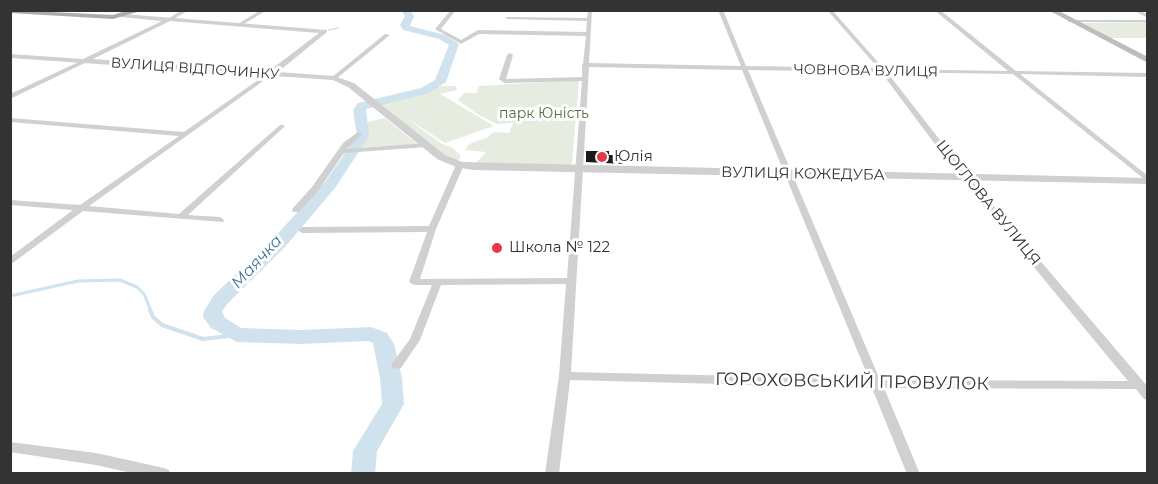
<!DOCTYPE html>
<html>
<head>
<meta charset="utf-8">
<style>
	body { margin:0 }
	#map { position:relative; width:1158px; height:484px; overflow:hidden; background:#fff; font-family:Montserrat,sans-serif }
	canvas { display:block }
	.frame { position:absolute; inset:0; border:12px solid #333; pointer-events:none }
</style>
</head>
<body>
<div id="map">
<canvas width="1158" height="484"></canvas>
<div class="frame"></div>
</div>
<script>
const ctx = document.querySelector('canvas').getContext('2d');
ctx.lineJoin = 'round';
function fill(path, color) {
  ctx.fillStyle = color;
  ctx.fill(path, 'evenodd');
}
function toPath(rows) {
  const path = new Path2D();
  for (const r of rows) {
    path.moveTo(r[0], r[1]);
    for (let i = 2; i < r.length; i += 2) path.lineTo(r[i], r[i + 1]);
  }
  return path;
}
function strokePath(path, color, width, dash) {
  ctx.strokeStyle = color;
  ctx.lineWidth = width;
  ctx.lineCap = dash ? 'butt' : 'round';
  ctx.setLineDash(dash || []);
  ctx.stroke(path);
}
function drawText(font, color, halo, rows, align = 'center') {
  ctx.font = font + ' Montserrat,sans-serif';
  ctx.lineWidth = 6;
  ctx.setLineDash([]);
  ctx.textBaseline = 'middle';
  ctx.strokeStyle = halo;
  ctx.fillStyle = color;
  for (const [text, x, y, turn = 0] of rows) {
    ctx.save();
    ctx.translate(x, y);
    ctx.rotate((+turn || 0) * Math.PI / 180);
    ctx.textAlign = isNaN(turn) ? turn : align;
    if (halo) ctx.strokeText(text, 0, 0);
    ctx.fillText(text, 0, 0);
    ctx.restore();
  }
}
fill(toPath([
	[1147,22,1147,38,1108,38,1079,23],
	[579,80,572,164,555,167,474,165,486,152,465,150,469,144,486,138,494,132,509,133,513,123,497,124,479,115,458,100,464,93,476,93,479,86],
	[442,86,456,86,457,90,440,94,494,126,445,143,405,117,442,144,453,148,461,156,458,161,452,160,421,138,380,103],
	[385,118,417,144,359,148,367,136,363,123]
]), '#e6ecdf');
strokePath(toPath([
	[329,30,338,28]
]), '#cfe2ee', 1.5);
strokePath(toPath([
	[10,296,78,281,120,280,137,287,144,294,151,311]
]), '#cfe2ee', 3);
strokePath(toPath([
	[150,310,153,317,162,325,203,339,237,335]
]), '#cfe2ee', 4);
fill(toPath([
	[401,10,410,10,414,16,410,26,445,35,459,44,446,82,429,93,366,109,369,136,335,188,284,248,228,303,222,311,225,318,241,328,301,330,371,327,387,333,394,344,402,378,404,404,377,451,375,474,351,474,353,451,382,404,380,378,373,343,368,341,301,344,237,342,211,328,203,317,204,311,214,295,272,240,325,182,357,136,353,110,358,103,421,88,435,80,449,45,439,39,403,30,400,25,405,16,401,10]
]), '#cfe2ee');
fill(toPath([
	[586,151,609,151,609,155,623,155,623,164,586,162]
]), '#1a1a1a');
fill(toPath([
	[182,10,189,10,170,21,166,20,182,10],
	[261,10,267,10,242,25,238,24,261,10],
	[451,10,456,10,441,29,461,40,478,30,586,32,587,21,507,19,505,18,507,17,587,18,588,10,592,10,589,63,741,66,718,10,723,10,746,66,878,68,827,10,832,10,884,69,1008,71,934,10,940,10,1016,71,1148,73,1148,77,1020,74,1148,176,1148,182,1013,74,887,72,967,175,1148,387,1148,400,1144,399,1136,389,884,388,920,474,907,474,872,388,570,380,559,474,545,474,559,376,566,284,441,285,420,340,401,368,397,369,393,368,391,365,410,339,432,285,414,285,409,282,427,232,302,233,298,230,302,227,429,226,456,165,460,163,464,165,436,229,420,279,567,278,582,81,504,83,499,79,507,55,510,53,513,55,506,79,582,77,582,65,583,64,586,36,479,34,461,44,435,29,451,10],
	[589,67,742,70,869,379,571,372,589,67],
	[748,70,881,72,961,179,1128,381,880,380,748,70],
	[1133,10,1139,10,1148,15,1148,18,1133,10],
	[1070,20,1148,20,1148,22,1068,22,1068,20,1070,20],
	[385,34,390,35,336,79,332,79,332,77,385,34],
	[85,59,88,61,87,62,10,99,10,94,85,59],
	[268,73,273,74,89,206,179,214,280,125,284,125,284,127,188,215,220,217,224,220,223,222,83,211,10,265,10,257,73,210,10,205,10,200,80,205,179,136,10,122,10,118,184,132,268,73],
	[358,132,362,134,347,149,426,143,430,145,426,147,344,153,318,191,299,212,293,212,292,210,293,208,312,187,343,143,358,132],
	[10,442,96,453,164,468,169,470,170,474,136,474,96,465,10,452,10,442]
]), '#d0d0d0');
fill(toPath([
	[123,14,327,30,327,32,278,72,334,76,354,83,445,155,462,162,1148,178,1148,184,473,170,456,167,437,159,348,87,333,80,10,58,10,54,83,59,162,21,121,17,120,16,123,14],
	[170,21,319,33,269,71,93,59,170,21]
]), '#d0d0d0');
fill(toPath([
	[1048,10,1057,10,1148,57,1148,63,1048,10]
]), '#bdbdbd');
fill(toPath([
	[10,10,113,15,129,10,144,10,113,19,10,13,10,10]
]), '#ababab');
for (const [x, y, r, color] of [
	[602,157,6,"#e63946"],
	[497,248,6,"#e63946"]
]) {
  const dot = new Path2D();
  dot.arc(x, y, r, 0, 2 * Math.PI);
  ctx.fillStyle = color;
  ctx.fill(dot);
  strokePath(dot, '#fff', 2);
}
drawText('14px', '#333', '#fff', [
	["ВУЛИЦЯ ВІДПОЧИНКУ",195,69,4],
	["ЧОВНОВА ВУЛИЦЯ",866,71,1]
]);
drawText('14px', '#56703f', '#fff', [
	["парк Юність",544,114]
]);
drawText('15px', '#333', '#fff', [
	["Юлія",614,157],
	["Школа № 122",509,248]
], 'left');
drawText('15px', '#333', '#fff', [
	["ВУЛИЦЯ КОЖЕДУБА",803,174,1],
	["ЩОГЛОВА ВУЛИЦЯ",988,203,51]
]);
drawText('italic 16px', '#3f7597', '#fff', [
	["Маячка",257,262,-47]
]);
drawText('18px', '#333', '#fff', [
	["ГОРОХОВСЬКИЙ ПРОВУЛОК",852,382,1]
]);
</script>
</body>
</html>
